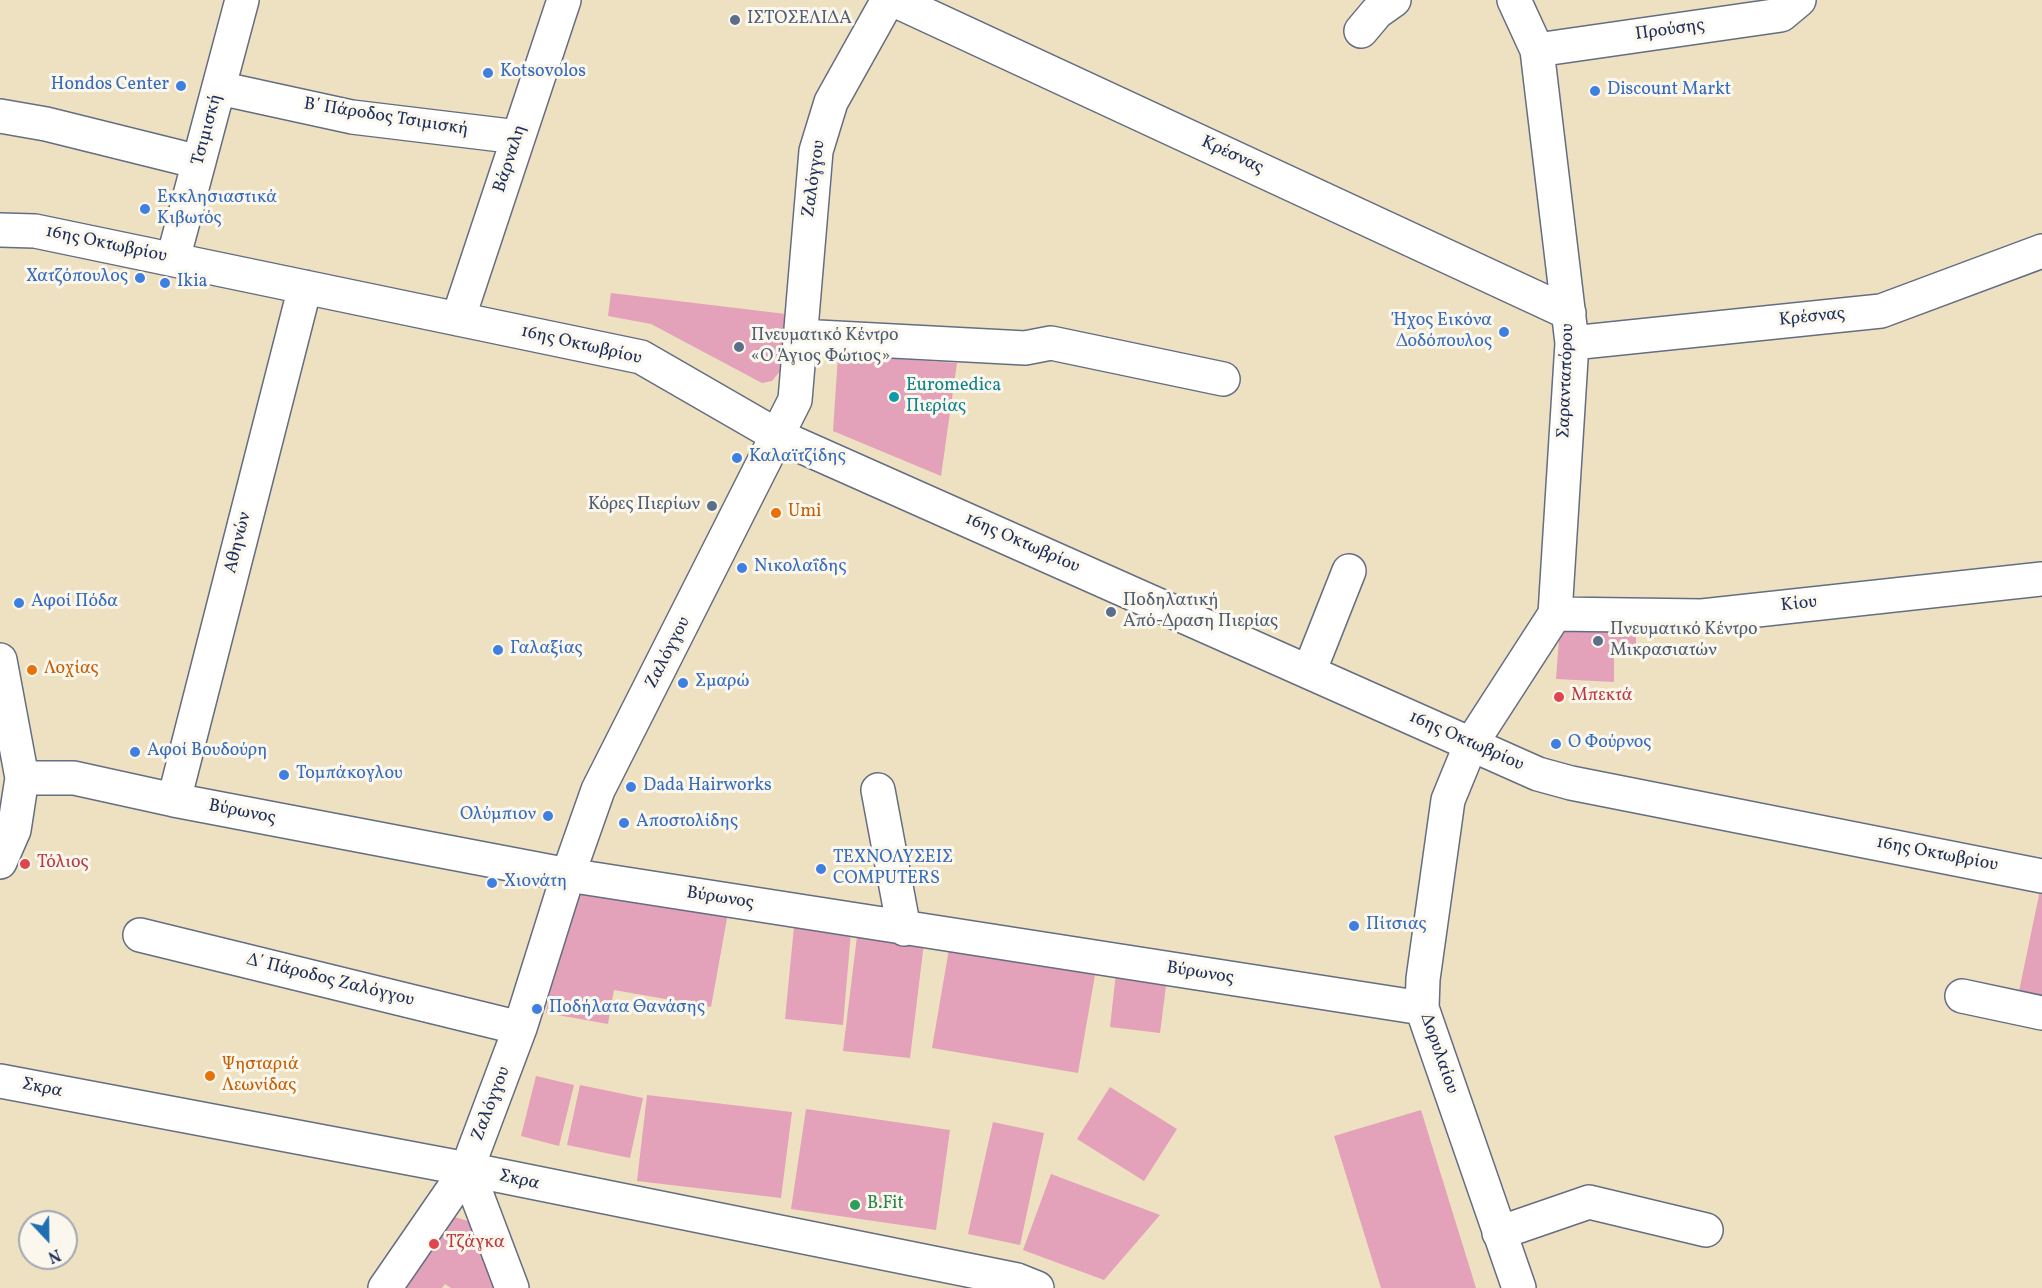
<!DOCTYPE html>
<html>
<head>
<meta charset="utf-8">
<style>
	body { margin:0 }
	#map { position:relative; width:2042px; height:1288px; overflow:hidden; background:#eee1c1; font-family:Vollkorn,serif }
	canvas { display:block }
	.north { position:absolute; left:18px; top:1210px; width:60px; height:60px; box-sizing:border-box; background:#fbf7ec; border:2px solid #a1a7b3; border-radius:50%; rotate:158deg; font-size:16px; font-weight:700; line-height:24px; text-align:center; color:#1b2f5e }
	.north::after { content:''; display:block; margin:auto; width:21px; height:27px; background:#1f6fb2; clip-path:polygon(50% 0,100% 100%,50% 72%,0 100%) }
</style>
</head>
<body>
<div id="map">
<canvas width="2042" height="1288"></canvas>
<div class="north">N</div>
</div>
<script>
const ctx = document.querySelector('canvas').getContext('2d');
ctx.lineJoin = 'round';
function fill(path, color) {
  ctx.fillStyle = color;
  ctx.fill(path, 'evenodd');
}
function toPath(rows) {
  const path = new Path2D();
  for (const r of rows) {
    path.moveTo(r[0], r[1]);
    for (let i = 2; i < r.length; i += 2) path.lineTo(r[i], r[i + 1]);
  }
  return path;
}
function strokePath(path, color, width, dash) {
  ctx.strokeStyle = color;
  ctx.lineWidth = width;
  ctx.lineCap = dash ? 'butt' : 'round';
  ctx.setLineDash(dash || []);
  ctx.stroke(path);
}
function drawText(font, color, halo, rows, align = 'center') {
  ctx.font = font + ' Vollkorn,serif';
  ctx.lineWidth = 6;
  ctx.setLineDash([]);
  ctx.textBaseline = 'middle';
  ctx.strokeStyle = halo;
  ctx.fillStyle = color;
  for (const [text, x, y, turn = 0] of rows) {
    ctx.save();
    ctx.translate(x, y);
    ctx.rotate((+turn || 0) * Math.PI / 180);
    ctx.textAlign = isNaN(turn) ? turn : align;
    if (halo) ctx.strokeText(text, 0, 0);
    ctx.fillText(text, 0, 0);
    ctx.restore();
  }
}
fill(toPath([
	[611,293,786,314,781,370,772,381,762,383,651,324,608,316],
	[838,355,957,363,941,476,833,431],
	[1560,625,1636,625,1636,656,1614,656,1614,682,1556,679],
	[569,886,728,913,711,1007,614,990,608,1024,546,1013],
	[2040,890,2042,890,2042,1006,2017,1001],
	[794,927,851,932,843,1025,785,1019],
	[857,936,924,943,910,1058,843,1051],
	[949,949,1095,975,1078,1073,932,1048],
	[1116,973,1167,978,1160,1033,1110,1027],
	[536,1076,574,1085,559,1146,521,1136],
	[580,1085,643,1098,630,1158,567,1145],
	[1110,1087,1177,1129,1144,1181,1077,1139],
	[647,1095,792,1112,781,1198,637,1181],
	[806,1109,950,1130,936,1230,791,1209],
	[1421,1110,1476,1288,1381,1288,1334,1136],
	[993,1122,1044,1133,1020,1245,968,1234],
	[1051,1174,1160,1215,1104,1280,1023,1250],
	[442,1213,471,1222,499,1288,451,1288,445,1284,442,1288,392,1288]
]), '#e3a1ba');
const minor = toPath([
	[894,0,1569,313],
	[1514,0,1537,50,1572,343,1555,614,1471,744,1448,800,1423,979,1422,1008,1519,1288],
	[1361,31,1377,12,1394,0],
	[1537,50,1781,15,1799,0],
	[219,88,352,117,518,137],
	[0,116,46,124,199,162],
	[0,230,35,231,641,357,778,436,1538,774,1571,783,2042,876],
	[173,259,242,0],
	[458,319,564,0],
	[799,336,1025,348,1051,343,1223,379],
	[1572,343,1881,311,2042,251],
	[1555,614,1702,616,2042,579],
	[0,660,22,778,14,830,0,862],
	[1309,672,1349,571],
	[22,778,74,778,174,800,568,875,1422,1008],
	[878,790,904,929],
	[174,800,305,287],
	[140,935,520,1028],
	[1962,996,2042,1013],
	[0,1081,467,1169,1017,1280,1037,1288],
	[467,1169,512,1288],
	[1499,1233,1589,1202,1706,1230],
	[385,1288,467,1169,520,1028,568,875,598,790,795,400,816,151,831,102,888,0]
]);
strokePath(minor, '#656d81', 36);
strokePath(minor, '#fff', 33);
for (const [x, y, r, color] of [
	[735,20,6,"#5c6f8a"],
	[488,73,6,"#3f7fe0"],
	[181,86,6,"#3f7fe0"],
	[1595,91,6,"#3f7fe0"],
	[145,209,6,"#3f7fe0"],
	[140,278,6,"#3f7fe0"],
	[165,283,6,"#3f7fe0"],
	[1504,332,6,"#3f7fe0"],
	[739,347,6,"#5c6f8a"],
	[894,397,6,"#0f9aa8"],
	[737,458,6,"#3f7fe0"],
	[712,506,6,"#5c6f8a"],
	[776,513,6,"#e8710a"],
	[742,568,6,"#3f7fe0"],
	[19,603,6,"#3f7fe0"],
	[1111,612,6,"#5c6f8a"],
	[1598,641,6,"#5c6f8a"],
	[498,650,6,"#3f7fe0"],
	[32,670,6,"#e8710a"],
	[683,683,6,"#3f7fe0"],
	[1559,697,6,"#e0444e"],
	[1556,744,6,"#3f7fe0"],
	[135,752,6,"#3f7fe0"],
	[284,775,6,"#3f7fe0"],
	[631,787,6,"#3f7fe0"],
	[548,816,6,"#3f7fe0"],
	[624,823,6,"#3f7fe0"],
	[25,864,6,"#e0444e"],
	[821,869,6,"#3f7fe0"],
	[492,883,6,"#3f7fe0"],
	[1354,926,6,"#3f7fe0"],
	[537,1009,6,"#3f7fe0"],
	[210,1076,6,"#e8710a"],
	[855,1205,6,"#2e9e5b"],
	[434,1244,6,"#e0444e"]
]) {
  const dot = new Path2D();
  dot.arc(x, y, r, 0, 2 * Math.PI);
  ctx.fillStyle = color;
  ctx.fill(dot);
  strokePath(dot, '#fbf7ec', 2);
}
drawText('18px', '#4e5e75', '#fbf7ec', [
	["ΙΣΤΟΣΕΛΙΔΑ",747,20],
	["Πνευματικό Κέντρο",751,337],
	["«Ο Άγιος Φώτιος»",751,358],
	["Κόρες Πιερίων",700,506,"right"],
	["Ποδηλατική",1123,602],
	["Από-Δραση Πιερίας",1123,623],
	["Πνευματικό Κέντρο",1610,631],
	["Μικρασιατών",1610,652]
], 'left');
drawText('18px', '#1b2f5e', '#fbf7ec', [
	["Προύσης",1670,31,-8],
	["Β΄ Πάροδος Τσιμισκή",386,118,9],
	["Τσιμισκή",208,130,-75],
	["Κρέσνας",1232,156,25],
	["Βάρναλη",511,159,-72],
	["Ζαλόγγου",815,179,-82],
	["16ης Οκτωβρίου",106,245,12],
	["Κρέσνας",1812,318,-6],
	["16ης Οκτωβρίου",581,346,13],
	["Σαρανταπόρου",1567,381,-88],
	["Αθηνών",239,543,-76],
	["16ης Οκτωβρίου",1022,544,24],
	["Κίου",1799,605,-6],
	["Ζαλόγγου",669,653,-63],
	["16ης Οκτωβρίου",1466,742,24],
	["Βύρωνος",242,813,11],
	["16ης Οκτωβρίου",1937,855,11],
	["Βύρωνος",720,899,9],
	["Βύρωνος",1200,974,9],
	["Δ΄ Πάροδος Ζαλόγγου",330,981,14],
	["Δορυλαίου",1438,1054,71],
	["Σκρα",42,1089,11],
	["Ζαλόγγου",492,1104,-69],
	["Σκρα",519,1181,12]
]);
drawText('18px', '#366cbe', '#fbf7ec', [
	["Kotsovolos",500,73],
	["Hondos Center",169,86,"right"],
	["Discount Markt",1607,91],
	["Εκκλησιαστικά",157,199],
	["Κιβωτός",157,220],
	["Χατζόπουλος",128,278,"right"],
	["Ikia",177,283],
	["Ήχος Εικόνα",1492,322,"right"],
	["Δοδόπουλος",1492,343,"right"],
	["Καλαϊτζίδης",749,458],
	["Νικολαΐδης",754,568],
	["Αφοί Πόδα",31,603],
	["Γαλαξίας",510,650],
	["Σμαρώ",695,683],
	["Ο Φούρνος",1568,744],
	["Αφοί Βουδούρη",147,752],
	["Τομπάκογλου",296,775],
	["Dada Hairworks",643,787],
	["Ολύμπιον",536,816,"right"],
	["Αποστολίδης",636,823],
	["ΤΕΧΝΟΛΥΣΕΙΣ",833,859],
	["COMPUTERS",833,880],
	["Χιονάτη",504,883],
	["Πίτσιας",1366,926],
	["Ποδήλατα Θανάσης",549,1009]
], 'left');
drawText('18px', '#0d838f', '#fbf7ec', [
	["Euromedica",906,387],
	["Πιερίας",906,408]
], 'left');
drawText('18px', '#c56008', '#fbf7ec', [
	["Umi",788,513],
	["Λοχίας",44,670],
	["Ψησταριά",222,1066],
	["Λεωνίδας",222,1087]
], 'left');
drawText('18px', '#be3a42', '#fbf7ec', [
	["Μπεκτά",1571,697],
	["Τόλιος",37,864],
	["Τζάγκα",446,1244]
], 'left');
drawText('18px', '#27864d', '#fbf7ec', [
	["B.Fit",867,1205]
], 'left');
</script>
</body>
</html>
